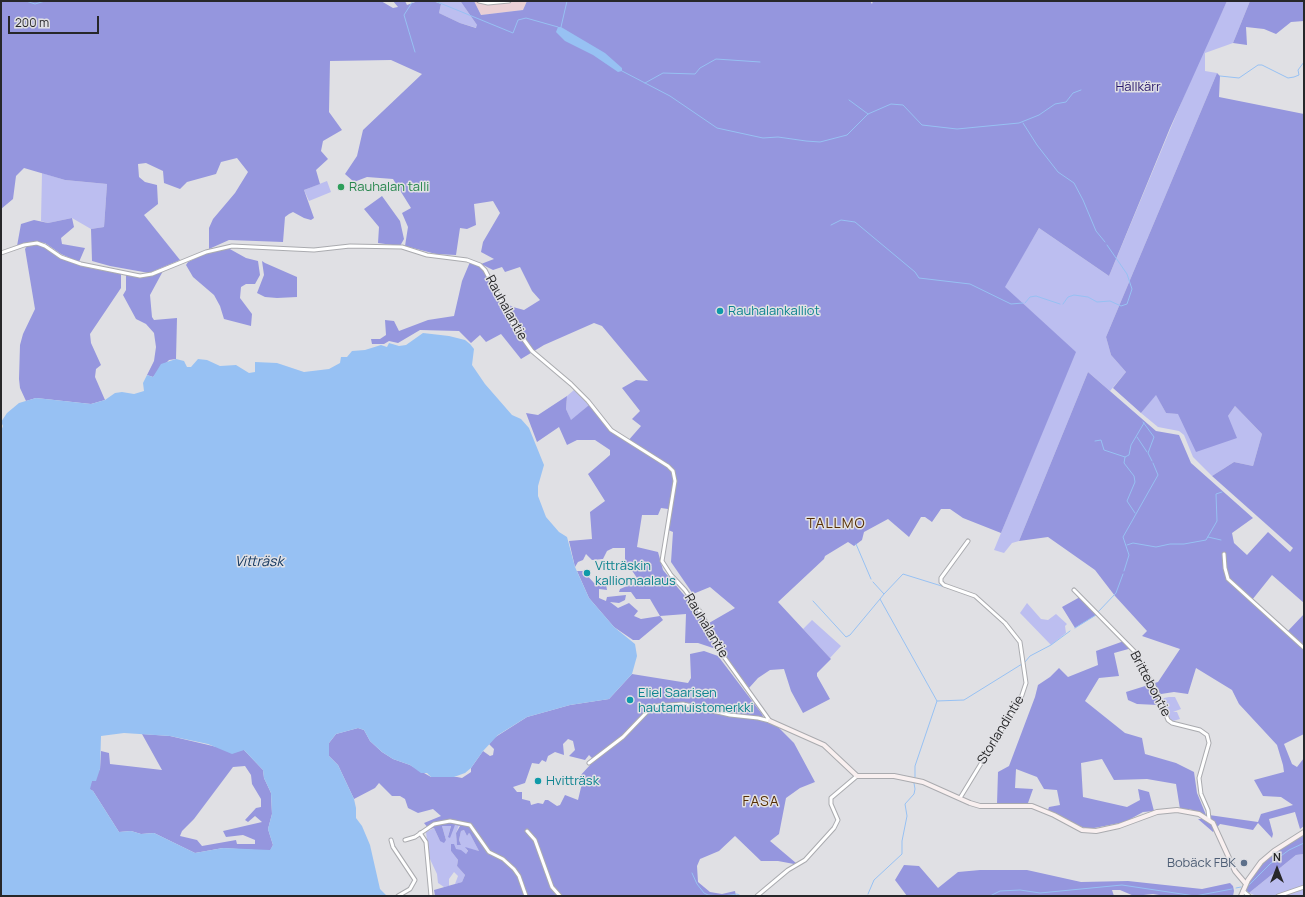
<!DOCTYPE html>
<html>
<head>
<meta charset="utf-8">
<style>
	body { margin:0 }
	#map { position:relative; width:1305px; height:897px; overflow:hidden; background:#e0e0e4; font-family:Manrope,sans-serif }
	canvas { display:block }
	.frame { position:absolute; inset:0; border:2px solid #272729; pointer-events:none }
	.north { position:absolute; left:1257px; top:849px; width:40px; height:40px; -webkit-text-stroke:3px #e0e0e4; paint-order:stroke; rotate:0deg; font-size:11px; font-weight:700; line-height:16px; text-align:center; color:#272729 }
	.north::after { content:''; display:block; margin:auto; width:14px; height:18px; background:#272729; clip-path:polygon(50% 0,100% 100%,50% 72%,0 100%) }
	.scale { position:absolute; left:8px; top:16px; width:91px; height:18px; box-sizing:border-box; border:2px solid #272729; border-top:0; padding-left:5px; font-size:12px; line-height:14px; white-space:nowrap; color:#272729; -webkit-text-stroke:3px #e0e0e4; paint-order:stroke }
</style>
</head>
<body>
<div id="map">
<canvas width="1305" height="897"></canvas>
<div class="frame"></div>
<div class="north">N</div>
<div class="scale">200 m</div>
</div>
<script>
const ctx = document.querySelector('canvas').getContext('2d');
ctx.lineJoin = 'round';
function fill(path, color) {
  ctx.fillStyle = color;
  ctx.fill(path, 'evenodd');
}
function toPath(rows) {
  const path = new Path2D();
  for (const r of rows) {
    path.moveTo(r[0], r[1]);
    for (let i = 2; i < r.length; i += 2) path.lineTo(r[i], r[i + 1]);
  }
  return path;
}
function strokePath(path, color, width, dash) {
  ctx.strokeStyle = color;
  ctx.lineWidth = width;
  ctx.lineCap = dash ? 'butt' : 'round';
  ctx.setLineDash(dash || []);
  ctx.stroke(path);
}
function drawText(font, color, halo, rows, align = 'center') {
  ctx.font = font + ' Manrope,sans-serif';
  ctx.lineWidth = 3;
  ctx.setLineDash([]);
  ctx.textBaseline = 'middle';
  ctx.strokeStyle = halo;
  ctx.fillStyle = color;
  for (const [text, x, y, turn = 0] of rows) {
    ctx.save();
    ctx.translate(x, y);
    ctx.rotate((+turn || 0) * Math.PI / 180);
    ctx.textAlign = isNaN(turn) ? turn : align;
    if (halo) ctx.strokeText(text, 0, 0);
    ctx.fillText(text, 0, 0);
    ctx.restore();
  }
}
fill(toPath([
	[474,1,527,1,523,10,481,15]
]), '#e9cfd5');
fill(toPath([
	[433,1,461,2,477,25,477,28,460,23,439,13,441,4],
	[1227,1,1250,1,1233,43,1205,53,1205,71,1217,73,1106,337,1111,355,1126,372,1110,391,1088,372,1019,541,1012,543,1004,553,994,550,1075,352,1004,287,1039,228,1109,276,1202,53],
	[42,173,65,180,107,184,104,227,91,229,72,218,48,223,41,221],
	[327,181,331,192,309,201,304,190],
	[574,390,589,405,571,421,566,409,567,396],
	[1156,394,1166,413,1228,416,1235,406,1262,434,1253,466,1234,462,1212,476,1193,457,1184,435,1179,431,1158,427,1141,413],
	[1027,603,1041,619,1048,620,1056,614,1067,624,1065,626,1066,633,1051,645,1020,613],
	[812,620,841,646,830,658,803,629],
	[1169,697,1175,697,1181,709,1173,712,1177,712,1180,719,1173,721,1169,719,1161,702,1164,698],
	[451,825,448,837,455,825,459,825,456,833,457,844,461,845,459,840,461,831,464,830,467,836,469,833,470,834,479,851,466,848,468,852,466,854,451,851,458,860,457,866,465,875,462,882,455,884,458,876,454,872,449,879,449,886,444,887,438,883,437,874,429,857,426,832,434,828,440,841,446,840,442,826],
	[1304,854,1304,896,1257,896,1249,893,1296,855]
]), '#bcbef0');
fill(toPath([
	[1,1,381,1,393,8,398,7,393,1,405,1,407,5,418,1,433,1,441,4,439,13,460,23,476,28,477,25,461,2,454,1,474,1,481,15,523,10,527,1,870,1,872,4,873,1,1227,1,1170,128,1109,276,1039,228,1005,287,1076,352,1001,533,963,518,950,509,941,509,932,522,925,517,921,517,909,537,888,519,864,532,862,540,854,546,848,542,825,556,824,559,778,602,831,659,817,673,817,676,830,699,803,713,791,691,784,669,770,670,758,678,749,688,721,650,709,623,735,608,710,587,693,594,671,562,673,532,666,529,668,509,661,508,658,515,642,515,637,547,658,552,663,570,700,614,716,649,698,643,685,643,686,614,660,616,663,620,639,640,633,640,614,627,589,598,577,571,583,571,594,583,599,586,606,584,607,590,599,589,599,598,606,601,607,597,626,595,625,600,619,603,610,602,618,608,629,603,638,611,634,616,641,619,660,616,650,599,636,599,631,592,619,592,620,589,639,581,631,569,625,570,625,548,613,548,607,551,603,559,592,560,586,554,583,560,578,562,575,567,569,541,592,539,590,512,605,501,588,474,610,455,610,450,595,440,577,440,567,445,559,427,537,442,526,413,538,415,567,396,566,409,571,420,589,405,615,433,627,442,641,426,632,419,640,411,622,388,636,380,648,381,602,326,594,323,544,345,521,359,501,334,486,342,480,335,471,343,459,331,420,330,398,343,389,341,384,344,372,344,371,339,380,339,386,335,385,320,394,321,399,331,428,320,454,316,462,281,470,262,480,266,485,271,502,304,505,303,513,307,524,310,540,300,532,291,520,267,505,272,502,267,493,270,481,264,494,259,481,252,483,242,500,213,493,201,474,204,476,225,467,229,460,228,456,255,436,254,405,246,408,227,402,213,411,208,393,179,367,177,354,182,345,174,357,156,363,130,422,74,391,60,330,61,329,112,342,130,323,141,321,151,328,159,316,170,320,184,304,190,314,218,311,220,304,218,293,212,289,214,285,217,283,242,229,240,209,249,209,228,213,219,235,193,248,172,237,158,221,162,216,174,187,182,180,189,164,183,163,171,146,163,138,164,139,177,145,182,157,185,158,204,144,215,180,260,149,273,110,266,92,261,91,229,104,227,107,184,65,180,24,168,16,176,13,199,1,209],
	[1250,1,1304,1,1304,21,1291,22,1276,34,1264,29,1246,27,1247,45,1233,43],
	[1217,73,1220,76,1219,97,1304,114,1304,603,1272,575,1252,600,1287,632,1304,614,1304,734,1284,744,1292,764,1297,767,1304,758,1304,826,1300,829,1295,812,1269,819,1273,834,1272,838,1258,823,1253,830,1220,824,1213,832,1198,819,1208,819,1209,815,1258,822,1261,814,1293,805,1281,797,1263,796,1254,780,1284,772,1283,765,1277,745,1239,704,1232,690,1196,668,1188,694,1174,692,1161,694,1158,705,1137,704,1128,700,1126,692,1158,682,1180,649,1142,636,1147,631,1115,596,1095,570,1048,537,1019,541,1088,372,1156,431,1179,435,1191,463,1253,518,1232,533,1234,543,1247,555,1268,532,1290,552,1293,548,1212,476,1234,462,1253,466,1262,434,1235,406,1228,416,1237,438,1196,452,1178,414,1166,413,1156,395,1141,413,1113,388,1126,372,1111,355,1106,337],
	[382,196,400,221,404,239,400,246,378,243,379,227,364,209],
	[72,218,74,227,61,238,62,244,85,248,79,262,61,254,45,243,34,242,17,246,21,224,34,220,48,223],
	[37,245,45,247,59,258,90,268,121,274,121,288,90,334,91,343,101,365,96,369,95,377,105,400,91,404,36,398,26,401,20,388,19,379,20,345,23,334,35,309,25,249,27,246],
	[228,248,246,258,258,261,260,275,255,284,246,284,241,287,240,298,252,314,251,326,224,319,220,306,214,295,193,277,186,265,188,262,206,253],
	[262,261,265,263,297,277,297,297,277,298,265,297,257,293,264,275],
	[163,271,150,295,152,317,154,320,177,318,176,359,169,360,153,377,147,375,154,361,156,347,154,333,146,324,136,319,123,295,126,290,126,275,143,277],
	[1080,597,1096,612,1096,615,1075,628,1062,607],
	[1124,641,1132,648,1114,653,1119,676,1099,678,1085,701,1125,733,1142,738,1145,754,1176,763,1194,772,1197,793,1206,815,1189,809,1180,809,1176,784,1147,779,1114,780,1102,759,1081,763,1083,797,1127,807,1140,800,1138,789,1149,792,1154,811,1143,812,1125,822,1089,829,1079,826,1048,810,1049,807,1060,805,1057,790,1044,789,1037,777,1016,769,1015,788,1033,789,1028,803,997,804,998,772,1009,766,1035,697,1038,685,1050,677,1059,668,1068,677,1098,665,1096,651],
	[704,651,718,656,762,714,765,721,777,726,794,743,815,782,800,788,786,798,779,834,770,841,796,863,794,864,778,861,761,861,735,836,719,851,700,859,697,866,698,882,710,892,722,894,735,891,736,896,435,896,434,890,462,882,465,875,457,866,458,860,451,851,451,844,454,844,456,849,461,850,466,854,468,851,465,847,479,851,470,834,469,833,467,836,464,830,461,831,459,840,461,845,457,845,456,833,460,826,455,825,450,838,448,837,451,826,442,826,446,840,444,843,440,841,434,828,429,829,424,823,441,816,433,809,418,813,408,808,405,799,400,796,392,796,379,783,375,788,354,799,338,765,329,756,329,743,336,734,358,728,364,730,370,741,382,752,393,759,410,765,431,777,457,777,462,778,471,772,471,768,483,751,490,756,493,755,494,749,489,744,494,738,527,717,570,705,609,699,632,674,688,683,691,678,690,654],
	[568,739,573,741,575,750,569,756,585,760,589,755,592,758,591,764,579,777,583,779,578,800,565,795,560,805,557,806,548,800,545,800,543,804,538,803,531,805,530,801,522,799,522,792,517,792,513,787,525,783,532,763,539,764,542,760,546,762,548,756,555,752,564,755,563,744],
	[142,734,170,736,217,747,244,750,263,770,264,778,271,793,272,814,268,829,273,845,270,851,223,848,195,853,154,833,141,834,131,831,119,832,93,791,89,789,92,780,100,769,101,751,109,753,110,764,162,770],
	[245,766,251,775,252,784,261,799,261,807,256,808,245,820,248,822,255,816,262,822,223,831,226,837,243,835,255,840,255,844,237,844,236,840,202,846,197,840,180,836,182,831,194,819,233,767],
	[1304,834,1304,854,1296,855,1249,893,1247,891,1246,889,1250,879,1270,855],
	[904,865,919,866,938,888,958,872,980,870,1027,870,1081,882,1128,881,1202,889,1230,883,1233,886,1234,891,1233,896,1165,896,1153,894,1134,896,1120,890,1112,890,1114,896,907,896,895,880]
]), '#9596de');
fill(toPath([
	[558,27,561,27,605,53,622,68,622,71,618,72,593,55,565,41,556,32],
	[423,333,449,336,465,340,470,344,474,349,472,365,485,384,512,415,521,419,529,428,544,465,538,486,538,496,546,517,559,532,567,537,575,567,589,598,614,627,635,644,637,656,632,674,609,699,570,705,527,717,498,735,483,751,471,768,465,773,454,777,431,777,427,773,421,773,410,765,393,759,382,752,370,741,364,730,358,728,336,734,329,743,329,756,338,765,354,799,356,808,356,818,362,826,370,845,380,889,387,896,1,896,1,431,3,426,1,422,7,413,19,403,36,398,91,404,105,400,115,393,122,392,134,394,144,391,143,383,147,375,153,377,161,364,176,359,184,361,187,367,191,367,198,359,207,360,220,366,236,365,249,373,255,372,255,362,277,363,304,372,329,369,340,363,341,357,347,357,352,351,365,350,381,345,387,347,389,343,399,346,406,345],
	[124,733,170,736,208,744,232,754,244,750,263,770,264,778,271,793,272,814,268,829,273,845,270,850,223,848,195,853,154,833,141,834,131,831,119,832,93,791,90,789,92,781,96,781,100,769,101,736]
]), '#97c1f3');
strokePath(toPath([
	[26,1,35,4,45,1],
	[413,1,404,15,415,52],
	[435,1,513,33,518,20,526,18,558,27],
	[561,27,567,1],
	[622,71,670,96,717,128,763,138,778,137,806,141,820,142,847,135,868,114,891,104,903,105,922,125,957,129,1019,123,1039,115,1055,104,1066,102,1073,93,1081,90],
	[1220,76,1239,78,1258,65,1262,65,1288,78,1294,77,1299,75,1298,70,1304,62],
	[645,83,663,73,695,74,700,68,716,59,760,62],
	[849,100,868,114],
	[1023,123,1037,145,1058,172,1074,183,1083,200,1096,231,1105,242],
	[831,225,841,220,855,222,915,272,919,278,970,284,1011,304,1023,303],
	[1025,303,1030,297,1036,296,1060,304],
	[1063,304,1068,297,1074,295,1088,297,1097,302,1110,301,1121,306,1127,304,1132,289,1127,274,1107,245],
	[1143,422,1154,437,1148,453,1152,461],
	[1137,437,1147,452],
	[1095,441,1101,440,1104,450,1125,457],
	[1135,513,1127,501,1135,482,1134,476,1124,463,1125,457,1129,455,1131,445,1144,423],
	[1208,537,1221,540],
	[856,544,871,579],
	[1127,545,1133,543,1156,547,1170,544,1184,544,1206,540,1217,521,1216,494,1222,492],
	[1124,571,1129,555,1123,537,1158,475,1153,463],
	[873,582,884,594,880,599,937,701,915,766,915,777],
	[884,594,903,574,948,588],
	[813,601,846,637,850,635,880,599],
	[1098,612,1116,593,1123,574],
	[1075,628,1096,615],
	[1025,662,1030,656,1051,645,1070,631],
	[937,701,964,700,1022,664],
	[692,873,697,884,704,893,708,895,723,896,737,894,741,896],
	[1247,887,1270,864,1289,850,1304,843],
	[1236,888,1241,887],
	[868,894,874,880,902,854,902,841,907,816,905,804,914,794,915,789,914,783],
	[990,896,1000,891,1020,890,1040,893,1122,885,1195,896,1232,889]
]), '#97c1f3', 1);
const street = toPath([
	[479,1,488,3,509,1],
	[1,253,24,245,37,243,45,246,61,257,81,264,140,276,152,274,206,252,232,246,314,250,350,246,402,247,427,255,467,260,480,265,485,270,514,326,532,351,571,384,588,401,611,430,668,466,673,471,675,481,662,561,671,575,685,590,701,613,722,654,770,721],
	[1224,554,1225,568,1228,579,1304,648],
	[1074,590,1135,652,1157,692,1168,720,1172,723,1200,730,1207,735,1209,743,1199,778,1201,794,1208,810,1209,819],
	[589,763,623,737,648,711,656,706,683,704,730,715,758,718,770,721],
	[960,798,1021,698,1026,683,1020,642,1005,623,975,596,944,585,941,582,941,578,968,541],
	[527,831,535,840,552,887,560,896],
	[420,833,426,842,431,896],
	[391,840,393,847,415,880,410,889,398,896],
	[405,840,415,837,434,824,450,821,470,825,489,852,503,859,514,869,519,876,526,896],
	[1243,891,1249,896],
	[757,896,788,870,805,860,834,828,838,820,831,804,831,798,857,776],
	[1278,896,1304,887]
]);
const secondary = toPath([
	[770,721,824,745,857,776,894,776,923,782,970,803,980,806,1032,806,1054,815,1082,830,1096,831,1119,826,1157,812,1177,810,1199,814,1213,823,1235,871,1246,884],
	[1241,896,1248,880,1261,862,1274,851,1304,832]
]);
strokePath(street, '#aaabaf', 5);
strokePath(secondary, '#aaabaf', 6);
strokePath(street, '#fff', 3);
strokePath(secondary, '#f9f0f0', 4);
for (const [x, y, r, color] of [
	[341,187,4,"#2e9e5b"],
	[720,311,4,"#0f9aa8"],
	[587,573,4,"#0f9aa8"],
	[630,700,4,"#0f9aa8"],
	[538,781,4,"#0f9aa8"],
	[1244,863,4,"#5c6f8a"]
]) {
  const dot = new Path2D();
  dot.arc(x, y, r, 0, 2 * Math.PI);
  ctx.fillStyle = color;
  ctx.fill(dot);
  strokePath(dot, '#e0e0e4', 1.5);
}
drawText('13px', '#28176b', '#e0e0e4', [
	["Hällkärr",1138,87]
]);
drawText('13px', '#27864d', '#e0e0e4', [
	["Rauhalan talli",349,187]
], 'left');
drawText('13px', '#272729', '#e0e0e4', [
	["Rauhalantie",506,308,61],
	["Rauhalantie",706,626,59],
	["Brittebontie",1150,684,62],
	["Storlandintie",1001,730,-59]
]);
drawText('13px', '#0d838f', '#e0e0e4', [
	["Rauhalankalliot",728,311],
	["Vitträskin",595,566],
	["kalliomaalaus",595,581],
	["Eliel Saarisen",638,693],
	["hautamuistomerkki",638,708],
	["Hvitträsk",546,781]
], 'left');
drawText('13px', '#4e5e75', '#e0e0e4', [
	["Bobäck FBK",1236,863]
], 'right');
ctx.letterSpacing = '1px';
drawText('14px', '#582f03', '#e0e0e4', [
	["TALLMO",836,524],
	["FASA",761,802]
]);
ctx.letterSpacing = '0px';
drawText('italic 14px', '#143860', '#e0e0e4', [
	["Vitträsk",259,562]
]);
</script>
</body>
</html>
